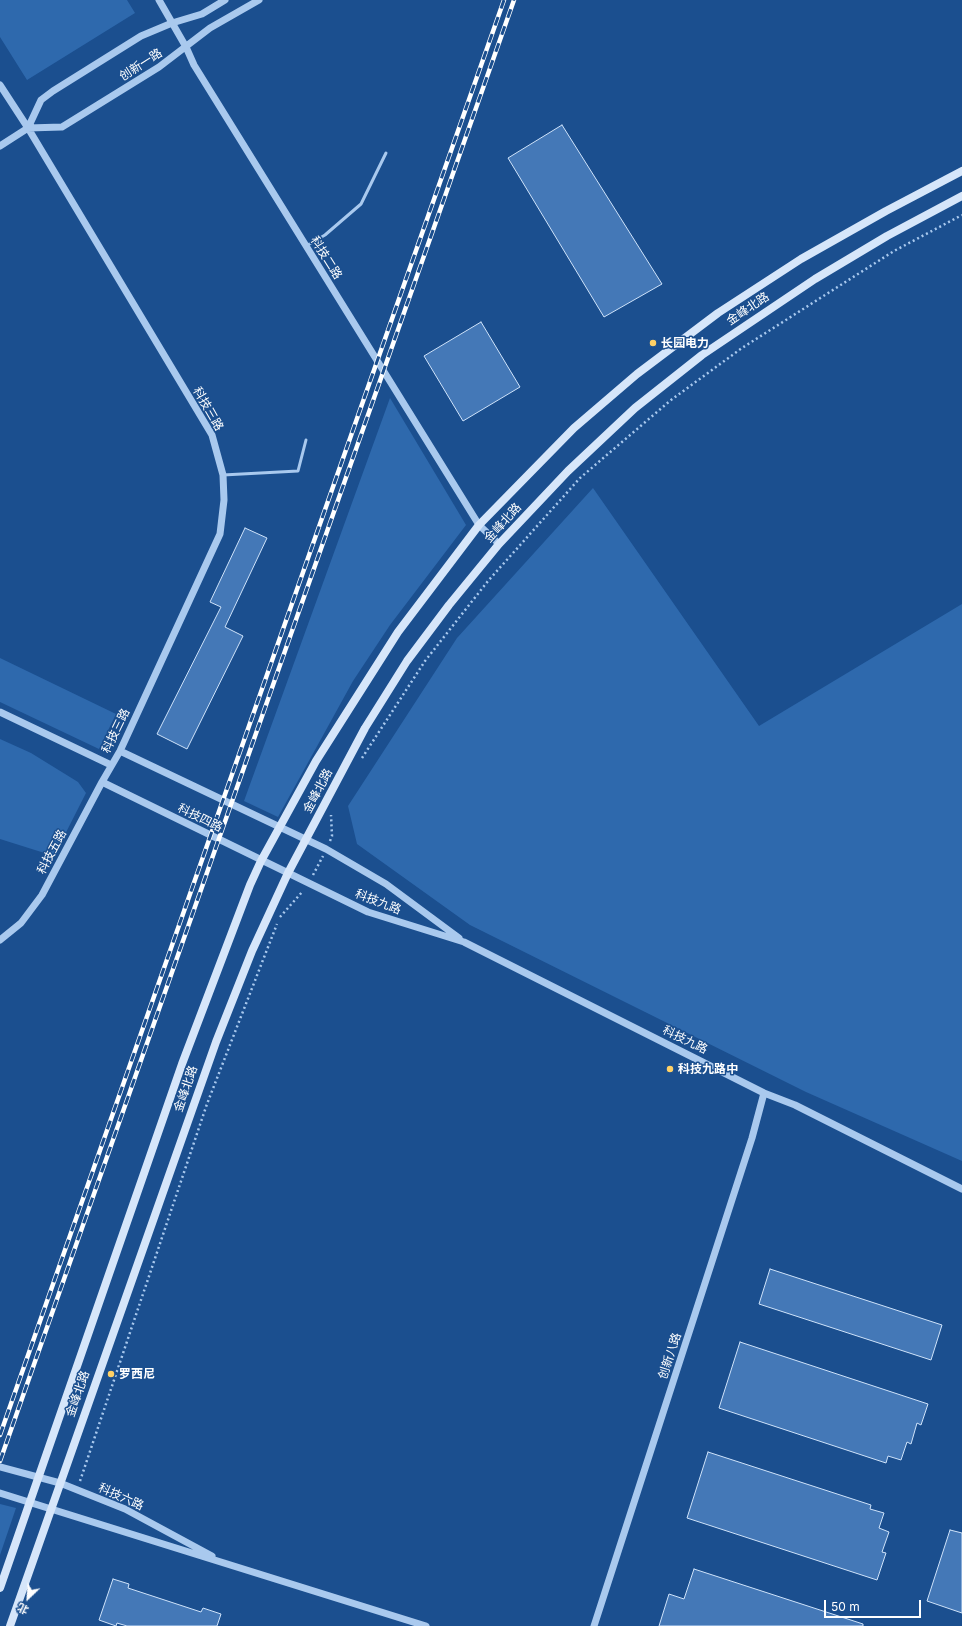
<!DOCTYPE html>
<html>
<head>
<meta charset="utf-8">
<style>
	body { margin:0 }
	#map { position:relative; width:962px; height:1626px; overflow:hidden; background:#1b4f8f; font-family:Inter,"Noto Sans SC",sans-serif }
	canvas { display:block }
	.north { position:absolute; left:8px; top:1578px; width:40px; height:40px; -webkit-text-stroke:3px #1b4f8f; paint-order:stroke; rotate:205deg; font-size:11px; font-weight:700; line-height:16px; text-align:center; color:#fff }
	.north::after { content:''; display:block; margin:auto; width:14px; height:18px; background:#fff; clip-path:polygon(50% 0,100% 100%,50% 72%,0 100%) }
	.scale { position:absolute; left:824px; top:1600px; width:97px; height:18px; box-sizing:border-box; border:2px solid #fff; border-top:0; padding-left:5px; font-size:12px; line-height:14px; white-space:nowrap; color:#fff; -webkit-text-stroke:3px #1b4f8f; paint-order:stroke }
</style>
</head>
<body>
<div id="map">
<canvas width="962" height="1626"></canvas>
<div class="north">北</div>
<div class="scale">50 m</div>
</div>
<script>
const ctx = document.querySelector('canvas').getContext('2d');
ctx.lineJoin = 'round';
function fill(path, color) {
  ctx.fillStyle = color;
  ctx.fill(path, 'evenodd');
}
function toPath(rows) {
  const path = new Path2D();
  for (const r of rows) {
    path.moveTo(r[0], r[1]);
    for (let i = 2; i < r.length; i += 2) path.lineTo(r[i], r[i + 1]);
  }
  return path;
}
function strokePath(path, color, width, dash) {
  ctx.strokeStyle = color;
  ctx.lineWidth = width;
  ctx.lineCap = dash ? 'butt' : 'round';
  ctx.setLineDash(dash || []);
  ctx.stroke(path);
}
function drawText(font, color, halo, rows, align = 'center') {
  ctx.font = font + ' Inter,"Noto Sans SC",sans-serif';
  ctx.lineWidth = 3;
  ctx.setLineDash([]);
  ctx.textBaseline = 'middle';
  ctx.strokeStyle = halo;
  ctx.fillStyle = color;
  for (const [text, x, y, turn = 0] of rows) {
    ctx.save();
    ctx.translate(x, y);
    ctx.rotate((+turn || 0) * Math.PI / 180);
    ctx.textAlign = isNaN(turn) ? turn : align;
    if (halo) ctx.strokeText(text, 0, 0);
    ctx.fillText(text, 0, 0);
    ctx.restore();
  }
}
fill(toPath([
	[0,0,127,0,135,13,27,80,0,37],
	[390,398,466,525,390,625,353,681,278,817,244,801],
	[593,488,759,726,962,604,962,1161,806,1092,470,925,357,844,348,806,457,638],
	[0,658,116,714,99,749,0,702],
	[0,739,31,753,78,782,86,793,54,856,0,839],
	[0,1504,16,1508,0,1555]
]), '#2e69ad');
const building = toPath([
	[562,125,662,284,604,317,508,158,562,125],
	[481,322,520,387,463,421,424,356,481,322],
	[245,528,267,538,225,627,243,636,187,749,157,734,221,607,210,602,245,528],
	[770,1269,942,1325,931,1360,759,1304,770,1269],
	[740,1342,928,1404,921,1425,917,1423,911,1444,907,1442,901,1460,888,1456,886,1463,719,1408,740,1342],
	[708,1452,871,1505,870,1509,884,1513,879,1528,889,1532,882,1552,886,1553,877,1580,687,1518,708,1452],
	[950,1530,962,1533,962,1613,927,1601,950,1530],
	[694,1569,863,1624,863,1626,659,1626,669,1594,684,1599,694,1569],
	[113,1579,129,1584,128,1588,201,1612,203,1608,221,1614,217,1626,127,1626,117,1623,116,1626,99,1620,113,1579]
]);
fill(building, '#4478b7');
strokePath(building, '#cfe3fa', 1);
strokePath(toPath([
	[362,758,425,661,488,581,580,478,671,400,742,348,894,251,962,215],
	[330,841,332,836,331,815],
	[313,875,323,856],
	[280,917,303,891],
	[80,1481,207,1104,277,924]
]), '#a9c9ee', 2.5, [2, 3]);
strokePath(toPath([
	[306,246,325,235,361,204,386,153],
	[223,475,298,471,306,440]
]), '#a9c9ee', 3);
strokePath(toPath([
	[159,0,186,47,194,65,479,525,499,544],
	[0,85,28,128,212,435,223,475,224,500,220,534,120,751,102,782,42,895,21,923,0,940],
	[28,128,62,127,159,67,210,28,259,0],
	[28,128,41,100,53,91,141,36,172,23,202,14,225,0],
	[0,146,28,128],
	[0,712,111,765],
	[120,751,326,849,386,884,459,938],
	[102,782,368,912,464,942,764,1093,795,1105,962,1189],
	[0,1467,60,1483,125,1509,212,1556],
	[0,1493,426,1626],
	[594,1626,752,1138,764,1093]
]), '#a9c9ee', 7);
strokePath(toPath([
	[0,1588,182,1064,250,885,261,861,316,761,398,632,479,525,574,428,637,374,718,313,801,259,886,211,962,171],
	[10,1626,216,1042,252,951,288,873,365,728,407,661,449,605,499,544,568,471,635,408,702,355,815,279,887,236,962,196]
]), '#d6e6fa', 8);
const rail = toPath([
	[0,1435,504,0],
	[0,1461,514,0]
]);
strokePath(rail, '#fff', 4.5);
strokePath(rail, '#1b4f8f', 3, [9]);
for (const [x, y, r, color] of [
	[653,343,4,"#ffd166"],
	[670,1069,4,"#ffd166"],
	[111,1374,4,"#ffd166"]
]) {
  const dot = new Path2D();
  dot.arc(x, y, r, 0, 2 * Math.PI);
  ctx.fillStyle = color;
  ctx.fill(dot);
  strokePath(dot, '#1b4f8f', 1.5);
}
drawText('12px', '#fff', '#1b4f8f', [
	["创新一路",141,65,-33],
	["科技二路",326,258,58],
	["金峰北路",748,309,-34],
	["科技三路",208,409,60],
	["金峰北路",503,523,-48],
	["科技三路",116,731,-64],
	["金峰北路",318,791,-62],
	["科技四路",200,818,26],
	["科技五路",52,852,-62],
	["科技九路",378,902,21],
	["科技九路",685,1040,26],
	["金峰北路",186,1089,-71],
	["创新八路",670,1356,-72],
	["金峰北路",78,1394,-71],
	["科技六路",121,1497,24]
]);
drawText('bold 12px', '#fff', '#1b4f8f', [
	["长园电力",661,343],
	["科技九路中",678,1069],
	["罗西尼",119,1374]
], 'left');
</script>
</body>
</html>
